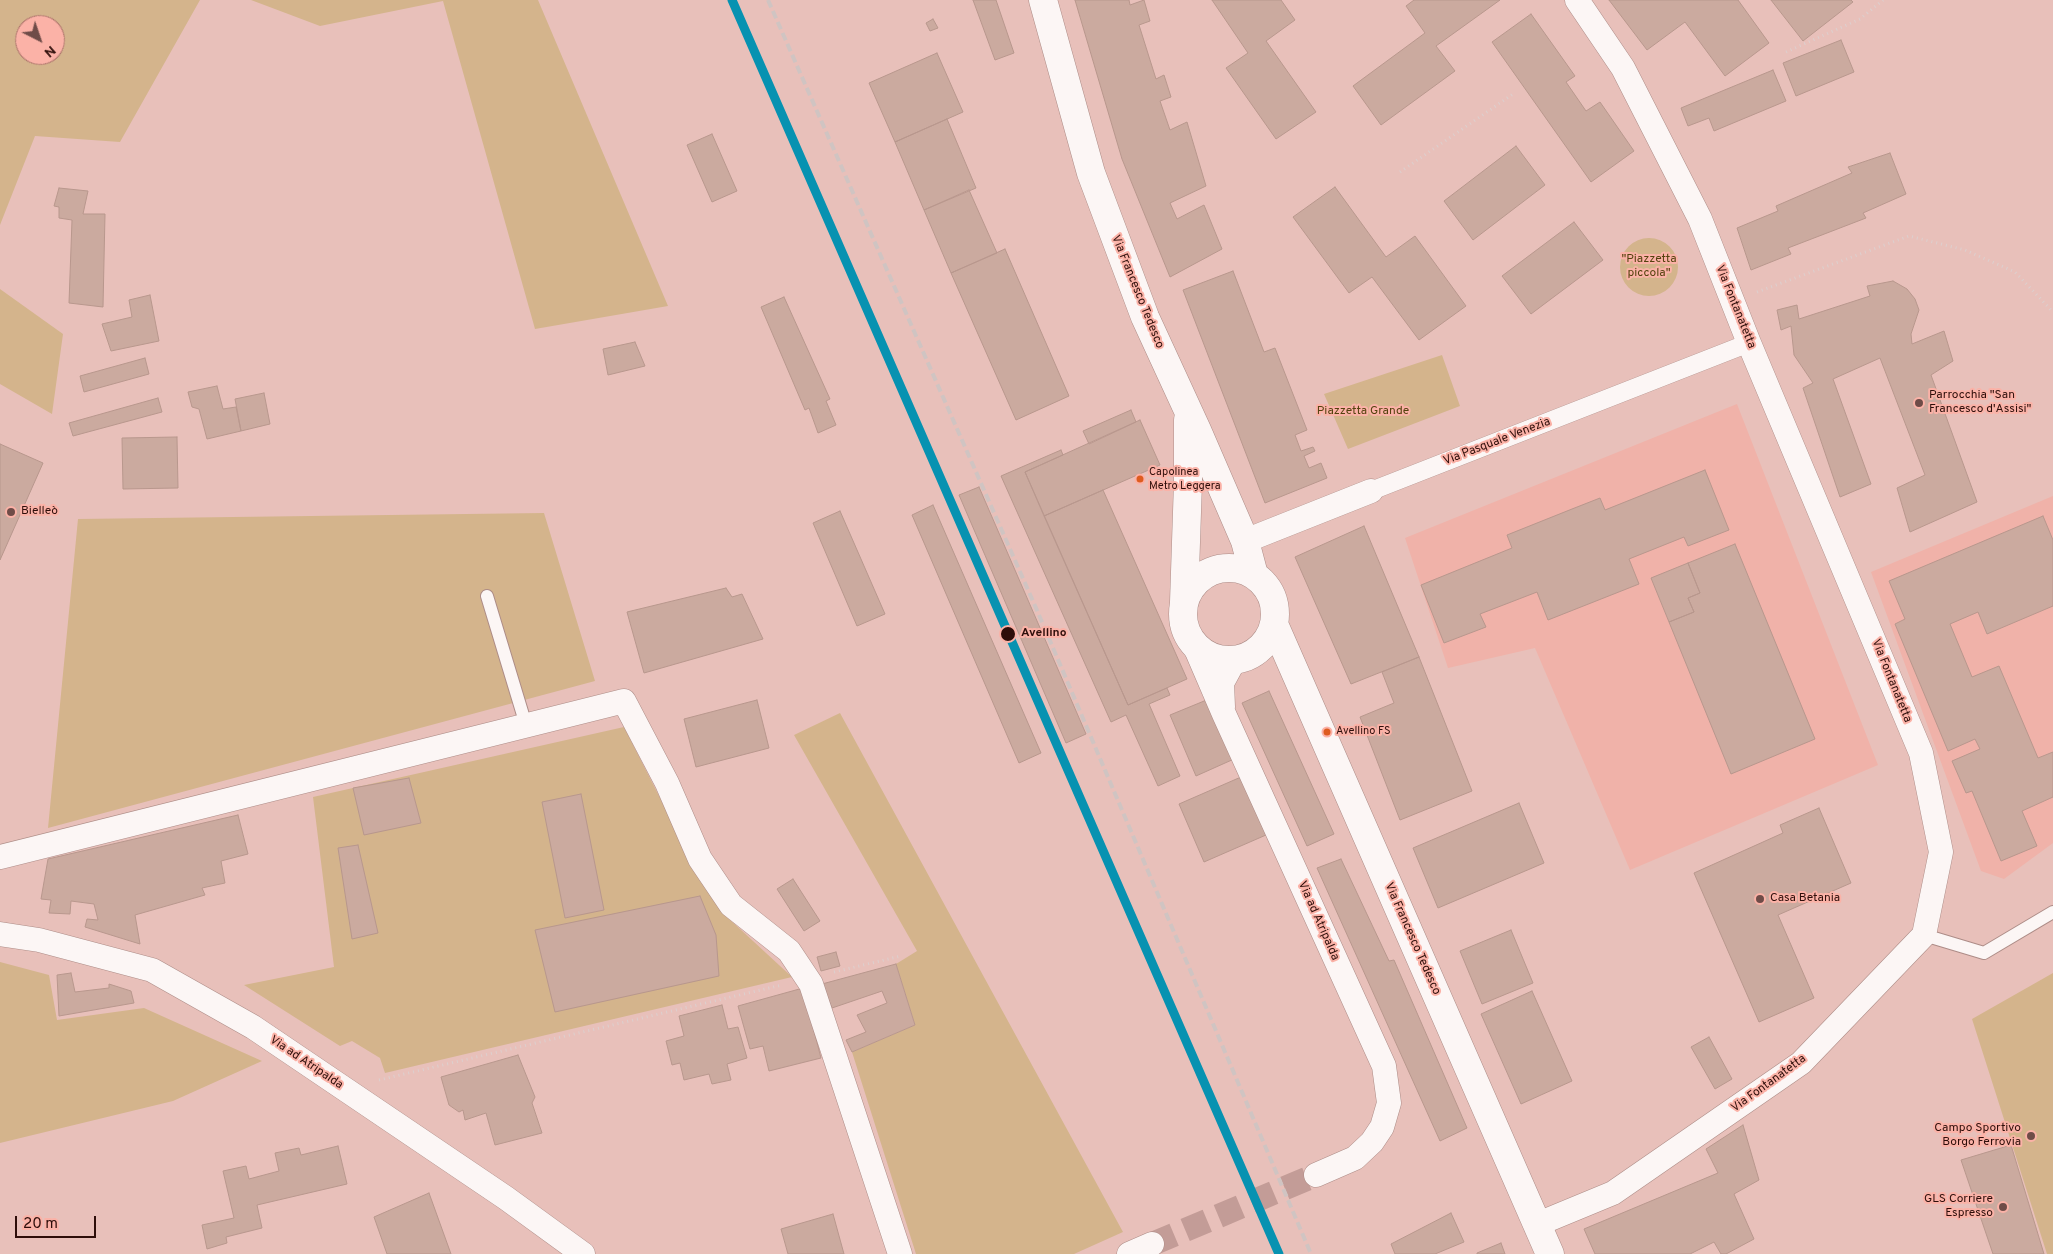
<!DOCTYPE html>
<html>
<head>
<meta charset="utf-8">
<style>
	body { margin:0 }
	#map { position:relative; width:2053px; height:1254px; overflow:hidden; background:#e8c0ba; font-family:Overpass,sans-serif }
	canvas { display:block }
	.north { position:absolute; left:15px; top:15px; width:50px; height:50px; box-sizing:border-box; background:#fbb2a7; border:1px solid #a97068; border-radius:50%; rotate:139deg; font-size:14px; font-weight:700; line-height:20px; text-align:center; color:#2e0e0a }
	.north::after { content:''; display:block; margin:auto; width:18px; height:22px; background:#6f4c48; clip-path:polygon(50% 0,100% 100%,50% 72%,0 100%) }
	.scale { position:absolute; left:15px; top:1216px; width:81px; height:22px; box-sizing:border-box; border:2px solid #2e0e0a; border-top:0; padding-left:6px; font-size:15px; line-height:18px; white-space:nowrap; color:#2e0e0a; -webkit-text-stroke:4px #fbb2a7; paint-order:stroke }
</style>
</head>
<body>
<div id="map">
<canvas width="2053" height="1254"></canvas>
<div class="north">N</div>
<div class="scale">20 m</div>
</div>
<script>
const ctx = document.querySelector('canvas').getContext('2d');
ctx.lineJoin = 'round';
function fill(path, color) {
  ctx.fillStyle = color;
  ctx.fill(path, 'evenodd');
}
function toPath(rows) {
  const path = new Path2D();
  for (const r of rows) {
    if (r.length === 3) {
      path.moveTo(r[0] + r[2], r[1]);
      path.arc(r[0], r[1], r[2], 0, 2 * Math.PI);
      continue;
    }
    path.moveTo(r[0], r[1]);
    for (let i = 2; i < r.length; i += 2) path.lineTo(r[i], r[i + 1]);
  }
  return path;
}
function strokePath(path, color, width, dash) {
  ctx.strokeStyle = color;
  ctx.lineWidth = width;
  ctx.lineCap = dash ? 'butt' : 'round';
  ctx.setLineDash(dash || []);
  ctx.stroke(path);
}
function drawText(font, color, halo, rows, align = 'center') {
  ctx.font = font + ' Overpass,sans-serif';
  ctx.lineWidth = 4;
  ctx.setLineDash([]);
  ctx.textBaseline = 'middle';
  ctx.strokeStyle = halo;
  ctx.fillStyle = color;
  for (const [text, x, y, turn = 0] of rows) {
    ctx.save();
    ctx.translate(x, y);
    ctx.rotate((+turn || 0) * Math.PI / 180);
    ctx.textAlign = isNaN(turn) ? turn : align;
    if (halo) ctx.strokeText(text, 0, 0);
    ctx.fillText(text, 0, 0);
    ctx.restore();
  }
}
fill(toPath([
	[1737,404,1878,765,1630,870,1535,648,1448,668,1405,538],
	[2053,496,2053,843,2004,879,1981,871,1871,572]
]), '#f0b2a9');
fill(toPath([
	[0,0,200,0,120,142,35,136,0,225],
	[25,25,55,25,55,55,25,55],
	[251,0,538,0,668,306,535,329,443,1,320,26],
	[1649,267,29],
	[0,289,63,334,52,414,0,384],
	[1442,355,1460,406,1348,449,1324,394],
	[544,513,595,681,48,828,78,519],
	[840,713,1123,1232,1074,1254,916,1254,852,1052,915,1025,896,964,917,951,794,735],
	[624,727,689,855,727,917,792,977,385,1073,380,1058,352,1041,340,1046,244,985,334,967,313,797],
	[0,962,49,975,57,1020,144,1008,262,1061,173,1101,0,1143],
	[2053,973,2053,1254,2047,1254,1972,1019]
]), '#d4b48c');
const building = toPath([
	[973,0,996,0,1014,53,995,60,973,0],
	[1075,0,1129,0,1130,5,1144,0,1150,21,1139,25,1156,79,1164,75,1171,97,1160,101,1170,130,1187,122,1206,186,1170,203,1177,219,1204,205,1222,249,1170,277,1122,159,1075,0],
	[1212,0,1281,0,1295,20,1266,41,1316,112,1276,139,1226,68,1248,53,1212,0],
	[1414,0,1500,0,1436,46,1455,71,1381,125,1353,86,1425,33,1406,6,1414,0],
	[1609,0,1738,0,1769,43,1725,76,1685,22,1647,50,1609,0],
	[1771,0,1851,0,1853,2,1803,41,1771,0],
	[1531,14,1575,76,1566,82,1586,111,1600,102,1634,151,1591,182,1492,42,1531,14],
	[933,19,938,28,930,31,926,23,933,19],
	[1841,40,1854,72,1796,96,1783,63,1841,40],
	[937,53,963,112,895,142,869,83,937,53],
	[1773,70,1786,101,1714,131,1709,118,1688,126,1681,108,1773,70],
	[947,119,976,188,924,210,895,142,947,119],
	[712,134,737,191,712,202,687,145,712,134],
	[1516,146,1545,185,1473,240,1444,201,1516,146],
	[1890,153,1906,194,1863,213,1866,218,1788,248,1791,254,1751,270,1737,228,1778,211,1776,206,1852,173,1848,167,1890,153],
	[1335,187,1386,257,1415,236,1466,306,1419,340,1372,277,1349,293,1293,217,1335,187],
	[59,188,88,191,83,214,105,214,103,307,69,303,72,220,59,218,59,207,54,206,59,188],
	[969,190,997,253,951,273,924,210,969,190],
	[1574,222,1603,260,1531,314,1502,276,1574,222],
	[1005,249,1069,396,1016,420,951,273,1005,249],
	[1233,271,1264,352,1275,348,1307,430,1295,435,1301,451,1313,447,1315,451,1304,456,1309,468,1321,463,1327,478,1265,503,1183,290,1233,271],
	[1893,281,1907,289,1915,299,1919,310,1911,334,1912,344,1944,331,1953,361,1931,375,1977,502,1910,532,1897,488,1925,475,1880,358,1833,379,1871,484,1840,497,1803,388,1813,383,1794,355,1791,326,1781,330,1777,310,1797,305,1799,319,1870,296,1867,286,1893,281],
	[150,295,159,341,111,351,102,324,132,317,129,300,150,295],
	[784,297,830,399,826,401,836,425,818,433,809,408,805,410,761,307,784,297],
	[635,342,645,366,608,375,603,349,635,342],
	[145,358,149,374,84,392,80,376,145,358],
	[217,386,223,409,236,407,241,431,207,439,199,409,192,407,188,392,217,386],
	[264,393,270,424,241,431,235,399,264,393],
	[158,398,162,412,73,436,69,423,158,398],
	[1131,410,1136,422,1089,444,1083,431,1131,410],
	[1140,420,1160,465,1044,516,1025,472,1140,420],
	[177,437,178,488,123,489,122,438,177,437],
	[0,444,43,463,0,560,0,444],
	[1061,450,1063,455,1025,472,1128,705,1167,688,1170,695,1149,704,1180,776,1158,786,1126,715,1111,722,1001,476,1061,450],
	[1705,470,1729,530,1688,546,1684,537,1629,559,1639,584,1548,620,1537,592,1480,614,1486,627,1444,643,1421,585,1512,548,1507,535,1572,509,1600,498,1605,510,1705,470],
	[979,487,1086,734,1066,743,959,495,979,487],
	[1103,490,1187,679,1128,705,1044,516,1103,490],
	[933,505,1041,753,1019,763,912,515,933,505],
	[840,511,885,614,857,626,813,523,840,511],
	[2043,516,2053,540,2053,606,1987,634,1978,612,1950,624,1972,677,1999,666,2038,758,2053,752,2053,797,2022,811,2037,846,2001,861,1972,791,1966,793,1952,761,1980,749,1975,739,1948,751,1895,624,1905,619,1889,581,2043,516],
	[1364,526,1419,657,1351,684,1295,557,1364,526],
	[1735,544,1815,739,1731,774,1669,622,1694,612,1688,598,1700,593,1688,563,1735,544],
	[1688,563,1700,593,1688,598,1694,612,1669,622,1651,578,1688,563],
	[726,588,732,597,742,594,763,639,644,673,627,612,726,588],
	[1419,657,1472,791,1400,820,1360,717,1394,703,1382,672,1419,657],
	[1269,691,1334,834,1307,846,1242,703,1269,691],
	[1209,699,1234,759,1196,776,1170,715,1209,699],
	[757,700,769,748,696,767,684,719,757,700],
	[1241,777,1266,835,1204,862,1179,804,1241,777],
	[409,778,421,823,364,835,353,788,409,778],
	[581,794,604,910,565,918,542,802,581,794],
	[1519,803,1544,863,1438,908,1413,848,1519,803],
	[1819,808,1851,883,1778,915,1814,998,1759,1022,1694,873,1783,833,1780,825,1819,808],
	[238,815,248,854,221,861,225,883,202,888,205,895,135,915,140,944,85,927,87,919,98,920,94,904,71,901,70,914,49,913,51,900,41,899,48,859,238,815],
	[358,845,378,933,352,939,338,848,358,845],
	[1341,859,1389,961,1394,960,1467,1128,1440,1141,1317,868,1341,859],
	[793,879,820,921,804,931,777,889,793,879],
	[700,896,716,935,719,976,555,1012,535,930,700,896],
	[1511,930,1533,983,1482,1004,1460,951,1511,930],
	[836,952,840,966,821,971,817,957,836,952],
	[896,964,915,1025,852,1052,846,1040,866,1032,857,1015,887,1003,882,991,832,1008,822,984,896,964],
	[71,973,75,992,109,988,109,984,131,991,134,1003,59,1016,57,975,71,973],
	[803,988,821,1058,769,1071,763,1046,750,1049,738,1006,803,988],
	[1532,991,1572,1081,1521,1104,1481,1014,1532,991],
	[722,1005,728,1029,738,1027,747,1058,727,1064,731,1080,712,1084,709,1074,684,1080,680,1063,672,1065,666,1041,684,1036,679,1016,722,1005],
	[1709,1037,1732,1079,1715,1089,1691,1047,1709,1037],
	[518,1055,535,1097,532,1103,542,1133,495,1145,486,1113,465,1120,463,1110,459,1112,449,1105,441,1077,518,1055],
	[1743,1125,1759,1180,1734,1194,1754,1239,1726,1254,1721,1254,1714,1242,1690,1254,1595,1254,1584,1229,1718,1173,1706,1149,1743,1125],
	[2011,1145,2044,1254,1993,1254,1961,1160,2011,1145],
	[338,1146,347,1184,257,1205,262,1228,226,1237,227,1243,207,1249,202,1225,234,1218,223,1171,246,1166,249,1179,279,1171,275,1153,299,1148,301,1155,338,1146],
	[429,1193,451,1254,387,1254,374,1217,429,1193],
	[1451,1213,1464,1242,1435,1254,1395,1254,1391,1244,1451,1213],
	[833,1214,844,1254,788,1254,781,1229,833,1214],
	[1501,1243,1505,1254,1477,1254,1477,1253,1501,1243]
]);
fill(building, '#cbaa9f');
strokePath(building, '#b8978d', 1);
strokePath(toPath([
	[1152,1244,1316,1175]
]), '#c39c97', 24, [24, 12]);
const service = toPath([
	[487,596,526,725],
	[1924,935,1984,953,2053,912]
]);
const pedestrian = toPath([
	[1371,491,1749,343]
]);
const minor = toPath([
	[1245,541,1371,491],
	[1193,642,1224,714,1384,1066,1389,1103,1382,1127,1372,1142,1355,1158,1316,1175],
	[1223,707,1222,683,1235,659],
	[0,857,624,701,667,783,700,859,731,905,789,951,811,984,900,1254],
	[0,934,39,940,152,970,253,1027,506,1198,583,1254],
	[1538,1224,1613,1193,1801,1063,1924,935,1941,852,1921,753,1749,343,1700,219,1623,68,1577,0],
	[1129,1254,1152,1244]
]);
const tertiary = toPath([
	[1043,0,1091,173,1145,317,1197,430,1245,541,1254,575],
	[1229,614,46],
	[1184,602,1188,482,1188,420],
	[1274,624,1550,1254]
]);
strokePath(service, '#ad8c87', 14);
strokePath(pedestrian, '#ad8c87', 19);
strokePath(minor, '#ad8c87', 25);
strokePath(tertiary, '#ad8c87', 29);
strokePath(toPath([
	[1786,52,1860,19,1883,0],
	[1400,172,1513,94],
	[1757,292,1909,236,1965,250,2015,272,2053,312],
	[834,972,901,956],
	[379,1080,782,985]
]), '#ddcfce', 3, [1, 4]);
strokePath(service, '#fcf6f5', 12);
strokePath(pedestrian, '#fcf6f5', 18);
strokePath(minor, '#fcf6f5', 24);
strokePath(tertiary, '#fcf6f5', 28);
strokePath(toPath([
	[768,0,1036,608,1311,1254]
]), '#d0c4c2', 4, [8, 4]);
strokePath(toPath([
	[732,0,1279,1254]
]), '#0792b1', 9);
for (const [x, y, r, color] of [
	[1919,403,5,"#6f4c48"],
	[1140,479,4.5,"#de5c20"],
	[11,512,5,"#6f4c48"],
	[1008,634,8,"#2e0e0a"],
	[1327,732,4.5,"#de5c20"],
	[1760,899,5,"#6f4c48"],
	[2031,1136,5,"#6f4c48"],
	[2003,1207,5,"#6f4c48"]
]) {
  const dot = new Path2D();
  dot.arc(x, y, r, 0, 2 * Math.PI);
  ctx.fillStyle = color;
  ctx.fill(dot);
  strokePath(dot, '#fbb2a7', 2);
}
drawText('11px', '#2e0e0a', '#fbb2a7', [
	["Capolinea",1149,473],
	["Metro Leggera",1149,487],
	["Avellino FS",1336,732]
], 'left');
drawText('12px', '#54420e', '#fbb2a7', [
	["\"Piazzetta",1649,260],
	["piccola\"",1649,274],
	["Piazzetta Grande",1363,412]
]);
drawText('12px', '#2e0e0a', '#fbb2a7', [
	["Via Francesco Tedesco",1137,292,68],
	["Via Fontanatetta",1735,307,68],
	["Via Pasquale Venezia",1497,442,-21],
	["Via Fontanatetta",1891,681,68],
	["Via ad Atripalda",1318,921,66],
	["Via Francesco Tedesco",1412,939,66],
	["Via ad Atripalda",306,1063,34],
	["Via Fontanatetta",1769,1084,-36]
]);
drawText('12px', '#2e0e0a', '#fbb2a7', [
	["Parrocchia \"San",1929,396],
	["Francesco d'Assisi\"",1929,410],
	["Bielleò",21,512],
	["Casa Betania",1770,899],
	["Campo Sportivo",2021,1129,"right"],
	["Borgo Ferrovia",2021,1143,"right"],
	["GLS Corriere",1993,1200,"right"],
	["Espresso",1993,1214,"right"]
], 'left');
drawText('bold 12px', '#2e0e0a', '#fbb2a7', [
	["Avellino",1021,634]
], 'left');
</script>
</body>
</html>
